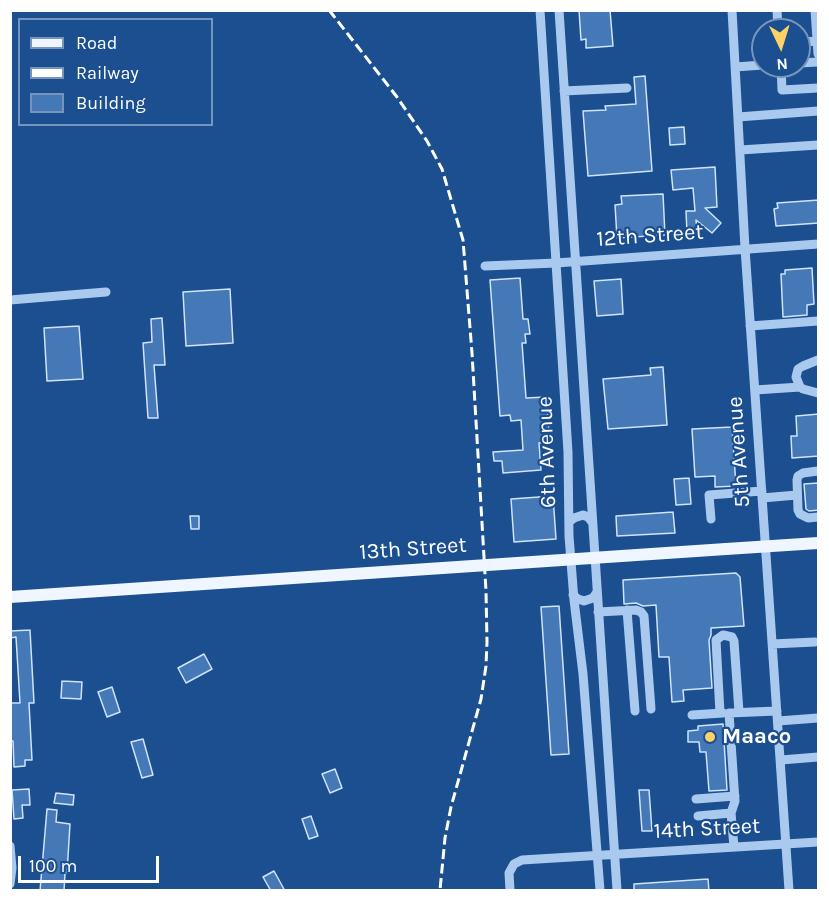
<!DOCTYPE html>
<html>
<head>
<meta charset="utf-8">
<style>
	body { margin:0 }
	#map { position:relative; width:829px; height:901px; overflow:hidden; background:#1b4f8f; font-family:Karla,sans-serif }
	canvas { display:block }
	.frame { position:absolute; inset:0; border:12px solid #fff; pointer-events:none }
	.legend { position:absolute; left:18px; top:18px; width:195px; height:108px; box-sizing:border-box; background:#1b4f8f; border:2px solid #7695bc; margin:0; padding:8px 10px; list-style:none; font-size:18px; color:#fff }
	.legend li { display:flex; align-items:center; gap:12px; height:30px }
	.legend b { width:30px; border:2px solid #7695bc }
	.north { position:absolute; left:751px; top:18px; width:60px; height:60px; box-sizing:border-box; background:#1b4f8f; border:2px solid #7695bc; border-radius:50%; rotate:176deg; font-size:16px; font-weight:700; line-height:24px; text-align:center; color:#fff }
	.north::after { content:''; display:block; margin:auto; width:21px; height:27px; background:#ffd166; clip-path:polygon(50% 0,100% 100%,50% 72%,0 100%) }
	.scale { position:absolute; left:18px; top:856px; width:141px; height:27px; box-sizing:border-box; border:3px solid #fff; border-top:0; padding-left:8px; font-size:18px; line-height:21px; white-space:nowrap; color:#fff; -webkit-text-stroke:4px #1b4f8f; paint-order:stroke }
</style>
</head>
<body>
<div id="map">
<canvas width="829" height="901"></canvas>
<div class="frame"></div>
<ul class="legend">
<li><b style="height:8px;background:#f0f6ff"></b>Road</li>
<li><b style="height:8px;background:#fff"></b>Railway</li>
<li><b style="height:16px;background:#4478b7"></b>Building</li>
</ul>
<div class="north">N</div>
<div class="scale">100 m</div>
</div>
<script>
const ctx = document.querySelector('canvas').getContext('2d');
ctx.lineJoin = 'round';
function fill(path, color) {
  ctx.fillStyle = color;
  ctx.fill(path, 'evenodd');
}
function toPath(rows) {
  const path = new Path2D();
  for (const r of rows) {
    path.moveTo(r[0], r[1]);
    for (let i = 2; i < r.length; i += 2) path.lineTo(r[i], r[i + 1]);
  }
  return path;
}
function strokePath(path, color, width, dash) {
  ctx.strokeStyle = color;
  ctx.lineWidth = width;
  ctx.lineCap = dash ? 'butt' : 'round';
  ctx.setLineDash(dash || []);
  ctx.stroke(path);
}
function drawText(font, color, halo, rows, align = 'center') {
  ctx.font = font + ' Karla,sans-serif';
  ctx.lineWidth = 4.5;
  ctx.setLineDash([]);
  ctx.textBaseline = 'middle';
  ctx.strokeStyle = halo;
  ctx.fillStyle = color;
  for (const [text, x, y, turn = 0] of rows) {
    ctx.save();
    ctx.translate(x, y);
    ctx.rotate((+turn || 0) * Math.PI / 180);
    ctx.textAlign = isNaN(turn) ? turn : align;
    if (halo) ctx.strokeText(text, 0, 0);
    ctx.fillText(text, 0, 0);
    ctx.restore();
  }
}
const building = toPath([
	[579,10,610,10,613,46,586,48,586,39,581,40,579,10],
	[645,76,652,171,588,176,583,111,606,110,605,106,636,104,634,77,645,76],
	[684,127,685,144,670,145,669,128,684,127],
	[715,167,717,207,705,208,721,223,712,233,696,220,697,232,687,233,686,211,695,211,693,188,673,190,671,170,715,167],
	[663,194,665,235,617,238,615,205,622,204,621,196,663,194],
	[819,200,819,223,776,226,774,209,778,208,777,203,819,200],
	[812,268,814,304,807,305,807,315,783,317,781,274,785,274,785,270,812,268],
	[520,278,523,319,528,319,530,334,525,334,526,343,522,343,526,398,546,397,550,442,539,443,541,470,503,473,502,461,494,461,493,452,523,450,521,420,511,421,510,415,500,416,490,280,520,278],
	[621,279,623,314,597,316,594,281,621,279],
	[230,289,233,343,186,346,183,292,230,289],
	[162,318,165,365,154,365,158,418,148,418,143,343,152,342,151,319,162,318],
	[79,326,83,379,47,381,44,328,79,326],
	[663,367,667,425,608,429,603,379,651,375,650,368,663,367],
	[819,414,819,456,792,458,791,436,797,436,796,416,819,414],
	[732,427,736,486,715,487,715,476,695,477,692,429,732,427],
	[689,478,691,504,676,505,674,479,689,478],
	[818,483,819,510,809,511,806,509,804,484,818,483],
	[553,496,556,539,514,542,511,499,553,496],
	[673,512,675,533,617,536,616,516,673,512],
	[190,516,199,516,199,529,191,529,190,516],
	[736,573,740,577,744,626,711,628,711,635,709,640,712,688,683,690,684,701,672,702,669,657,659,657,656,605,643,606,636,603,624,604,623,580,736,573],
	[559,606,569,754,551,755,541,607,559,606],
	[30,630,34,703,29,703,32,760,25,760,25,766,14,767,13,741,10,741,10,703,20,703,16,637,10,638,10,631,30,630],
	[204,654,212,669,186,683,178,668,204,654],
	[62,681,82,682,81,699,61,698,62,681],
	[112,687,120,712,107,717,98,692,112,687],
	[723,724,727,790,709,791,706,752,700,752,699,742,688,742,688,731,698,730,698,726,723,724],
	[143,739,153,775,142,778,131,742,143,739],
	[335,769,342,788,330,793,322,774,335,769],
	[29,789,30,805,22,805,23,818,14,819,12,790,29,789],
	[639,790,649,790,652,831,642,831,639,790],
	[56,793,74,795,73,805,54,803,56,793],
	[47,809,57,810,56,822,70,824,67,873,65,873,64,891,40,891,47,809],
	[311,816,318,836,309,839,302,819,311,816],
	[274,871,285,891,271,891,263,877,274,871],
	[708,879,709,891,634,891,634,884,708,879]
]);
fill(building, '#4478b7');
strokePath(building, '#cfe3fa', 1.5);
strokePath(toPath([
	[540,10,568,452,569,536,574,600,583,674,600,890],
	[559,10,617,890],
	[732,10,745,248,789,890],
	[777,10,778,30],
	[815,10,818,54],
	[799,42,818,41],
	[799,63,818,62],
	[781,66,782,90,818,88],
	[735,67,763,65],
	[564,91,627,88],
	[738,117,818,111],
	[740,150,818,145],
	[485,266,556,263,818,244],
	[10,300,106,292],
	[750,326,818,321],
	[818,360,803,366,798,369,796,377,800,387,803,389,818,393],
	[755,390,800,387],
	[818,471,803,473,798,476,797,480,798,510,800,514,808,518,818,517],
	[762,498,797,495],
	[711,519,709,495,762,491],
	[569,522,574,518,583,515,588,517,592,522],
	[573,595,578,599,584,601,593,598,597,592],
	[627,610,635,711],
	[598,612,636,610,641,612,644,616,651,709],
	[772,644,815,642],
	[720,713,716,640,723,635,732,637,734,641,739,712],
	[692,715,723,713],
	[778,721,818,718],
	[781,760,818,757],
	[696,799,735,796],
	[698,816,731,813],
	[10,846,12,868,10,884],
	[734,847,731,813,735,801,729,713,777,711],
	[510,890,509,873,514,864,522,860,818,842]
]), '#a9c9ee', 9);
strokePath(toPath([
	[726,549,818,543]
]), '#f0f6ff', 12);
strokePath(toPath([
	[329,10,397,97,427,141,442,169,463,240,472,353,486,591,487,642,486,666,481,699,451,807,445,838,440,890]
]), '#fff', 3, [10, 4.5]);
strokePath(toPath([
	[10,597,726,549]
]), '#f0f6ff', 12);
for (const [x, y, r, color] of [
	[710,737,6,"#ffd166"]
]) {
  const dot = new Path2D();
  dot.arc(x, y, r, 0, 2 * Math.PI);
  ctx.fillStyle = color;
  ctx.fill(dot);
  strokePath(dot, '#1b4f8f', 2);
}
drawText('22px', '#fff', '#1b4f8f', [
	["12th Street",650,236,-4],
	["6th Avenue",547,452,-92],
	["5th Avenue",739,452,-94],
	["13th Street",413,549,-4],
	["14th Street",707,829,-3]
]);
drawText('bold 22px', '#fff', '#1b4f8f', [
	["Maaco",722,737]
], 'left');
</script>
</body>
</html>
